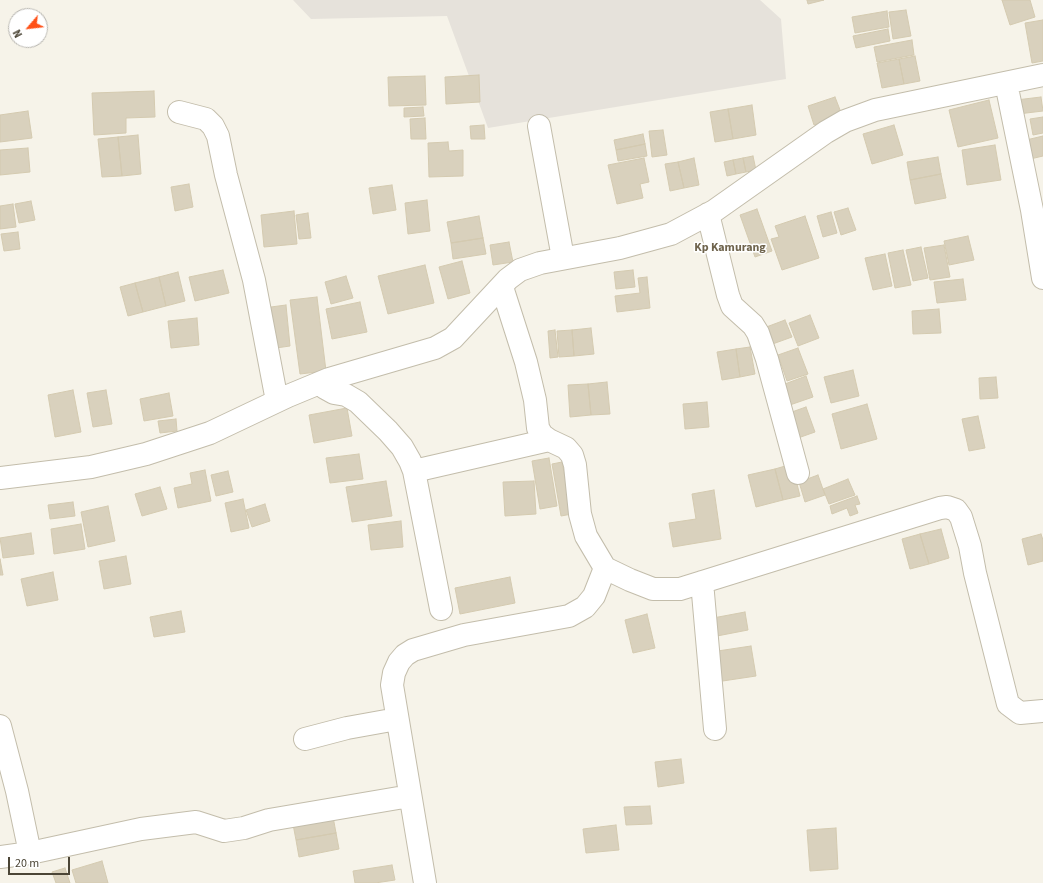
<!DOCTYPE html>
<html>
<head>
<meta charset="utf-8">
<style>
	body { margin:0 }
	#map { position:relative; width:1043px; height:883px; overflow:hidden; background:#f6f3e9; font-family:"Source Sans 3",sans-serif }
	canvas { display:block }
	.north { position:absolute; left:8px; top:8px; width:40px; height:40px; box-sizing:border-box; background:#fff; border:1px solid #b7b5af; border-radius:50%; rotate:242deg; font-size:11px; font-weight:700; line-height:16px; text-align:center; color:#4b4536 }
	.north::after { content:''; display:block; margin:auto; width:14px; height:18px; background:#ff5117; clip-path:polygon(50% 0,100% 100%,50% 72%,0 100%) }
	.scale { position:absolute; left:8px; top:857px; width:62px; height:18px; box-sizing:border-box; border:2px solid #4b4536; border-top:0; padding-left:5px; font-size:12px; line-height:14px; white-space:nowrap; color:#4b4536; -webkit-text-stroke:3px #fff; paint-order:stroke }
</style>
</head>
<body>
<div id="map">
<canvas width="1043" height="883"></canvas>
<div class="north">N</div>
<div class="scale">20 m</div>
</div>
<script>
const ctx = document.querySelector('canvas').getContext('2d');
ctx.lineJoin = 'round';
function fill(path, color) {
  ctx.fillStyle = color;
  ctx.fill(path, 'evenodd');
}
function toPath(rows) {
  const path = new Path2D();
  for (const r of rows) {
    path.moveTo(r[0], r[1]);
    for (let i = 2; i < r.length; i += 2) path.lineTo(r[i], r[i + 1]);
  }
  return path;
}
function strokePath(path, color, width, dash) {
  ctx.strokeStyle = color;
  ctx.lineWidth = width;
  ctx.lineCap = dash ? 'butt' : 'round';
  ctx.setLineDash(dash || []);
  ctx.stroke(path);
}
function drawText(font, color, halo, rows, align = 'center') {
  ctx.font = font + ' "Source Sans 3",sans-serif';
  ctx.lineWidth = 3;
  ctx.setLineDash([]);
  ctx.textBaseline = 'middle';
  ctx.strokeStyle = halo;
  ctx.fillStyle = color;
  for (const [text, x, y, turn = 0] of rows) {
    ctx.save();
    ctx.translate(x, y);
    ctx.rotate((+turn || 0) * Math.PI / 180);
    ctx.textAlign = isNaN(turn) ? turn : align;
    if (halo) ctx.strokeText(text, 0, 0);
    ctx.fillText(text, 0, 0);
    ctx.restore();
  }
}
fill(toPath([
	[293,0,760,0,781,19,786,79,488,128,447,16,311,19]
]), '#e6e2db');
const building = toPath([
	[807,0,824,0,808,4,807,0],
	[1002,0,1030,0,1035,17,1010,25,1002,0],
	[906,10,911,36,893,39,889,12,906,10],
	[887,11,889,27,855,33,852,17,887,11],
	[1043,20,1043,61,1032,63,1025,23,1043,20],
	[888,29,890,41,856,48,853,36,888,29],
	[912,40,914,55,877,62,874,47,912,40],
	[915,56,920,81,904,84,899,59,915,56],
	[899,59,904,84,882,88,877,63,899,59],
	[479,75,480,102,446,104,445,77,479,75],
	[425,76,426,105,389,106,388,77,425,76],
	[154,91,155,117,126,118,126,133,94,135,92,93,154,91],
	[835,97,842,115,814,125,808,106,835,97],
	[1041,97,1043,111,1018,114,1016,100,1041,97],
	[989,100,998,138,958,147,949,110,989,100],
	[752,105,756,135,733,139,728,109,752,105],
	[423,107,424,116,404,117,404,108,423,107],
	[728,109,733,139,715,142,710,112,728,109],
	[28,111,32,138,0,142,0,115,28,111],
	[1043,117,1043,133,1033,135,1030,119,1043,117],
	[425,118,426,139,411,139,410,119,425,118],
	[484,125,485,139,471,139,470,126,484,125],
	[894,125,903,155,872,164,863,134,894,125],
	[663,130,667,155,652,157,649,131,663,130],
	[643,134,645,144,616,150,614,140,643,134],
	[138,135,141,174,122,176,118,137,138,135],
	[1043,136,1043,156,1026,160,1022,141,1043,136],
	[118,137,122,176,102,177,98,139,118,137],
	[448,142,449,151,463,150,463,176,429,177,428,143,448,142],
	[645,144,647,156,618,161,616,150,645,144],
	[995,145,1001,180,967,185,962,150,995,145],
	[28,148,30,172,0,175,0,150,28,148],
	[753,156,756,170,746,172,743,158,753,156],
	[938,157,941,174,910,180,907,162,938,157],
	[644,158,649,182,640,184,643,198,617,204,608,165,644,158],
	[694,158,699,185,684,188,678,162,694,158],
	[743,158,746,172,736,174,733,160,743,158],
	[733,160,736,174,727,176,724,162,733,160],
	[678,162,684,188,670,191,665,164,678,162],
	[941,174,946,198,915,204,910,180,941,174],
	[189,184,193,207,175,211,171,187,189,184],
	[392,185,396,210,373,214,369,188,392,185],
	[427,200,430,231,408,234,405,203,427,200],
	[31,201,35,220,19,223,15,204,31,201],
	[13,204,16,227,0,229,0,206,13,204],
	[848,208,856,230,841,235,834,212,848,208],
	[757,209,772,251,755,257,740,215,757,209],
	[294,211,297,244,264,247,261,215,294,211],
	[831,212,837,233,823,237,817,216,831,212],
	[308,213,311,238,299,239,296,215,308,213],
	[479,216,483,238,451,243,447,222,479,216],
	[805,216,819,258,782,270,771,239,779,237,775,226,805,216],
	[18,232,20,249,4,251,1,234,18,232],
	[968,236,974,260,949,265,944,241,968,236],
	[483,238,486,254,453,259,451,243,483,238],
	[509,242,513,262,493,265,490,245,509,242],
	[944,245,950,277,930,280,924,248,944,245],
	[921,247,928,278,913,281,906,250,921,247],
	[903,250,911,285,895,288,888,253,903,250],
	[885,254,892,286,873,290,865,258,885,254],
	[462,261,470,293,448,299,439,267,462,261],
	[425,265,434,303,388,314,378,276,425,265],
	[223,270,229,293,195,301,189,277,223,270],
	[633,270,635,287,616,289,614,272,633,270],
	[178,272,185,301,166,306,159,277,178,272],
	[346,276,353,298,331,304,325,282,346,276],
	[159,277,166,306,143,312,135,283,159,277],
	[647,277,650,308,617,312,615,296,640,293,638,278,647,277],
	[963,279,966,300,937,303,934,282,963,279],
	[135,283,143,312,128,316,120,287,135,283],
	[317,297,326,371,300,374,290,300,317,297],
	[360,302,367,332,332,339,326,309,360,302],
	[286,305,290,346,276,348,271,307,286,305],
	[939,309,941,333,913,334,912,311,939,309],
	[810,315,819,338,798,346,789,323,810,315],
	[197,318,199,345,171,348,168,321,197,318],
	[785,320,792,337,767,346,761,329,785,320],
	[591,328,594,354,574,356,572,330,591,328],
	[555,330,558,357,550,358,548,331,555,330],
	[572,330,574,356,559,357,557,331,572,330],
	[750,347,755,374,740,377,736,349,750,347],
	[798,348,808,374,787,381,778,355,798,348],
	[736,349,740,377,722,380,717,352,736,349],
	[853,370,859,396,831,403,824,377,853,370],
	[806,376,813,397,784,407,777,387,806,376],
	[996,377,998,398,980,399,979,378,996,377],
	[607,382,610,414,591,415,588,384,607,382],
	[588,384,591,415,570,417,568,385,588,384],
	[73,390,81,432,55,437,48,395,73,390],
	[106,390,112,424,93,427,87,393,106,390],
	[169,393,173,416,144,421,140,399,169,393],
	[707,402,709,427,685,429,683,404,707,402],
	[867,404,877,439,841,449,832,414,867,404],
	[806,407,815,432,798,438,789,413,806,407],
	[347,408,352,436,314,443,309,415,347,408],
	[978,416,985,448,969,451,962,419,978,416],
	[176,419,177,431,160,433,158,421,176,419],
	[359,454,363,479,330,483,326,458,359,454],
	[549,458,557,506,540,509,532,461,549,458],
	[562,462,572,514,561,516,552,464,562,462],
	[792,464,800,496,783,500,775,469,792,464],
	[775,469,783,500,756,507,748,475,775,469],
	[205,470,211,501,178,508,174,488,192,484,190,473,205,470],
	[228,471,233,492,216,496,211,475,228,471],
	[818,475,825,495,805,502,799,482,818,475],
	[848,479,855,495,829,504,823,489,848,479],
	[386,481,392,516,352,522,346,487,386,481],
	[534,481,536,514,505,516,503,482,534,481],
	[160,487,167,509,142,516,135,494,160,487],
	[714,490,721,539,673,547,669,523,696,519,692,494,714,490],
	[857,496,860,504,855,505,858,513,850,516,847,508,832,514,830,506,857,496],
	[243,499,249,528,231,532,225,503,243,499],
	[73,502,75,516,50,519,48,505,73,502],
	[265,504,270,521,252,527,246,510,265,504],
	[108,506,115,541,88,547,81,512,108,506],
	[401,521,403,547,371,550,368,525,401,521],
	[81,524,85,549,54,554,51,529,81,524],
	[941,529,949,558,929,564,920,534,941,529],
	[31,533,34,554,3,558,0,538,31,533],
	[920,534,929,564,910,569,902,539,920,534],
	[1041,534,1043,540,1043,561,1028,565,1022,539,1041,534],
	[126,556,131,584,104,589,99,561,126,556],
	[0,559,3,575,0,575,0,559],
	[53,572,58,600,27,606,21,579,53,572],
	[510,577,515,603,460,614,455,588,510,577],
	[181,611,185,632,154,637,150,617,181,611],
	[745,612,748,630,717,636,713,618,745,612],
	[647,614,655,648,633,653,625,620,647,614],
	[751,646,756,676,716,682,711,652,751,646],
	[681,759,684,783,658,787,655,762,681,759],
	[650,806,652,824,626,825,624,807,650,806],
	[332,811,336,833,296,840,292,819,332,811],
	[616,825,619,850,586,853,583,829,616,825],
	[836,828,838,869,810,871,807,830,836,828],
	[336,833,339,849,299,857,296,840,336,833],
	[102,861,108,883,76,883,72,870,102,861],
	[392,865,395,880,375,883,355,883,353,871,392,865],
	[65,868,70,883,56,883,52,872,65,868]
]);
fill(building, '#d9d1bd');
strokePath(building, '#d4cab0', 1);
const minor = toPath([
	[1006,83,1032,210,1043,278],
	[179,112,206,119,213,126,218,136,226,175,254,280,277,401],
	[539,126,563,258],
	[708,214,728,295,732,306,753,325,758,333,767,359,798,473],
	[502,287,526,362,535,400,538,428,542,435,549,440,566,448,572,455,575,465,580,514,586,536,605,568,630,580,653,589,680,589,940,508,947,507,956,510,961,517,970,546,975,573,1008,704,1020,713,1043,711],
	[320,383,325,388,334,393,346,395,358,402,388,431,402,447,410,461,414,471,441,609],
	[414,471,549,440],
	[0,478,91,467,146,454,210,433,288,396,329,379,435,348,453,338,508,279,520,270,540,263,620,248,671,234,714,211,826,132,845,121,875,110,1043,75],
	[702,582,715,729],
	[0,726,17,791,30,853],
	[305,739,347,728,397,719],
	[0,857,30,853,141,829,196,822,224,831,244,828,269,820,410,796],
	[425,883,392,685,394,673,399,662,405,655,413,650,464,635,569,616,585,607,594,596,605,568]
]);
strokePath(minor, '#c3bdab', 24);
strokePath(minor, '#fff', 22);
drawText('bold 12px', '#6f644d', '#fff', [
	["Kp Kamurang",730,248]
]);
</script>
</body>
</html>
